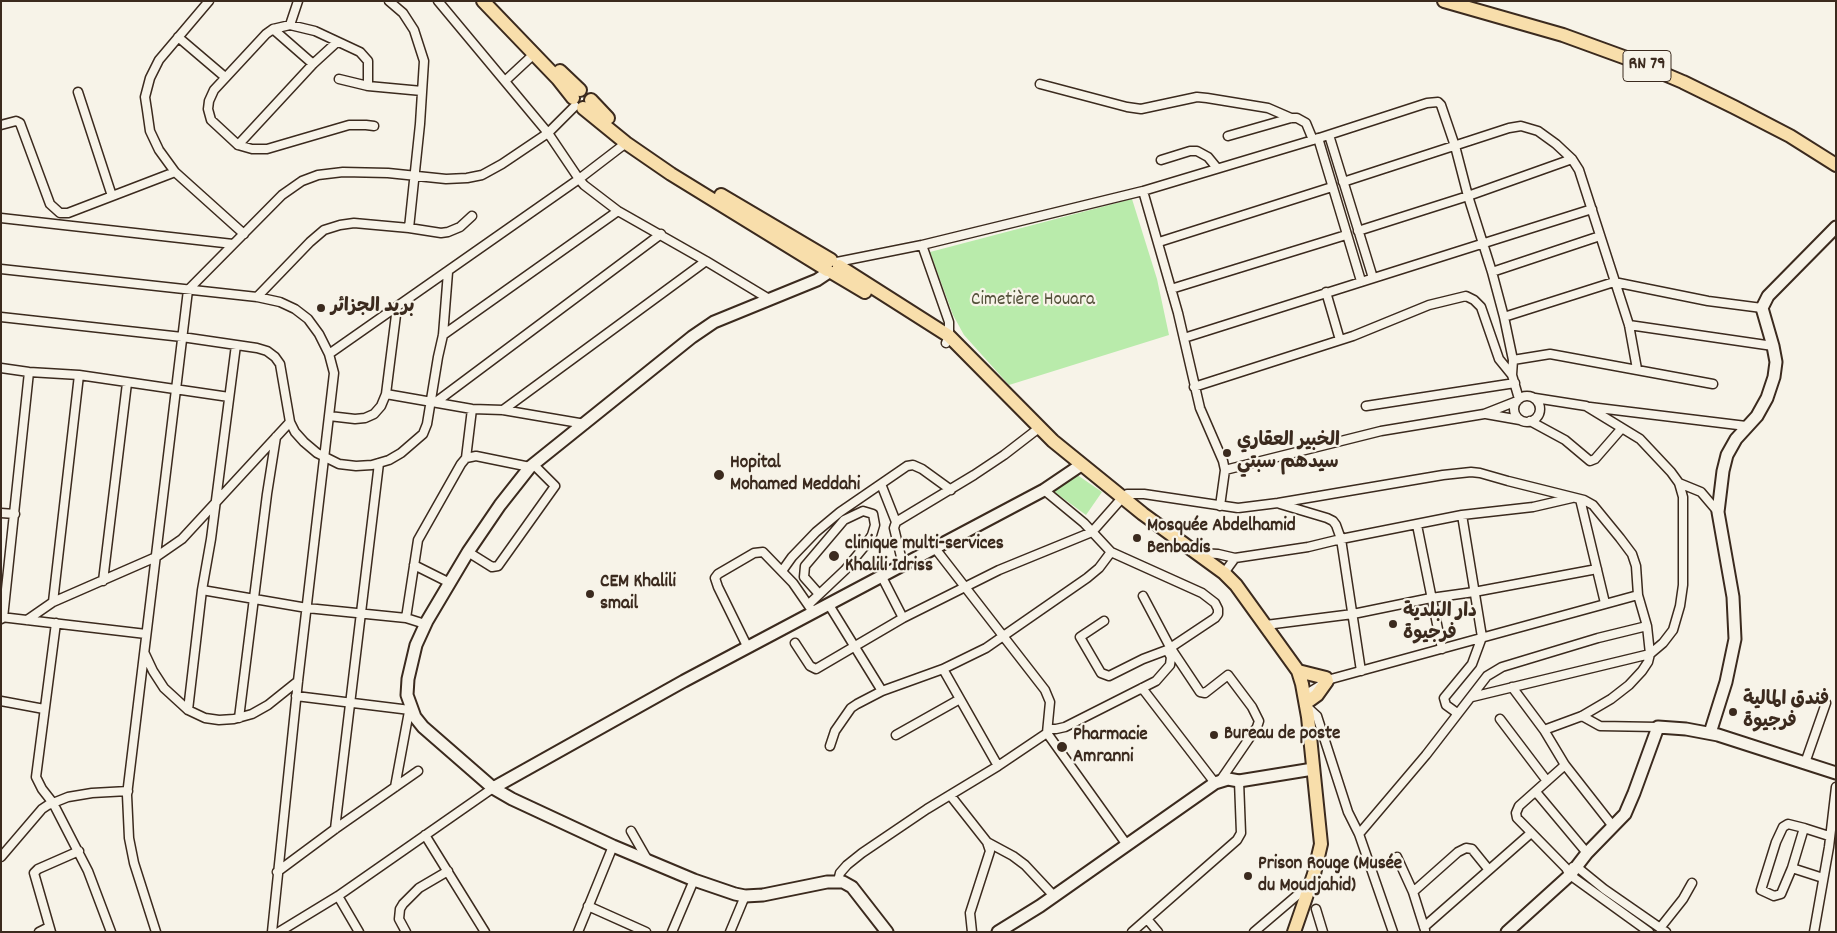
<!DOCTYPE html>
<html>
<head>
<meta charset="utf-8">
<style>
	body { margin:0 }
	#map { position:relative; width:1837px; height:933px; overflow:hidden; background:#f7f3e8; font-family:Dekko,sans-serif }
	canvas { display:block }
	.frame { position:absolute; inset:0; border:2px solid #3b2a1e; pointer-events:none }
</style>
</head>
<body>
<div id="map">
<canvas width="1837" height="933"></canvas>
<div class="frame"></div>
</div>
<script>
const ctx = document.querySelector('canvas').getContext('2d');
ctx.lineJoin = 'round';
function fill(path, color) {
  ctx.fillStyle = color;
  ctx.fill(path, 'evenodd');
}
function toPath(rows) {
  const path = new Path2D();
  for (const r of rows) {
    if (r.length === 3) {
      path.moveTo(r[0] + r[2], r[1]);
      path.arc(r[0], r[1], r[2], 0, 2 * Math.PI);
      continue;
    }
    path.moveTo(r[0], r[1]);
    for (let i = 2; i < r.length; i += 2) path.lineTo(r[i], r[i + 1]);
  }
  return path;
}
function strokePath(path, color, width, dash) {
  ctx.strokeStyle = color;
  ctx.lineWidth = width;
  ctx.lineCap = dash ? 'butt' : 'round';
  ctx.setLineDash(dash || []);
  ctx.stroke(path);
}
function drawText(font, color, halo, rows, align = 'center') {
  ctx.font = font + ' Dekko,"Playpen Sans Arabic",sans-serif';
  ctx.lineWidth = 4.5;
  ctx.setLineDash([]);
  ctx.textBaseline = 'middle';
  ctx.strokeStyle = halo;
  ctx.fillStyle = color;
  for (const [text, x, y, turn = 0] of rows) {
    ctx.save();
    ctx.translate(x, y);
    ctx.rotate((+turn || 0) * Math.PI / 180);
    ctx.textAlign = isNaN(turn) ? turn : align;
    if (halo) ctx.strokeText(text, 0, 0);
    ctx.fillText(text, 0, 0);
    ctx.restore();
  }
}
fill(toPath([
	[1132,199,1157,279,1169,335,1009,385,964,335,953,315,930,252],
	[1073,472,1102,492,1086,515,1049,488]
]), '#b9ebab');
const minor = toPath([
	[209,1,159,60,150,78,145,97,147,110,150,131,159,150,175,172,244,234],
	[389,1,403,13,414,30,424,61,420,124,409,228],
	[438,1,548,133,579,179,584,185,618,211,706,261,769,299],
	[290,25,298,1],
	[273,29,313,64],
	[178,37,225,77],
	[337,42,313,64,238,145,211,120,208,109,209,101,214,90,266,34,273,29,290,25,315,31,360,52,368,61,368,86],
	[339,79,368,86,422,91],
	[505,81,534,54],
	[1040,84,1127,107,1141,109,1197,97,1207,98,1268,108,1291,118],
	[78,92,112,196],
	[1,125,16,121,20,123,50,204,60,213,68,213,175,172],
	[1329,135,1373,278],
	[1228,136,1291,118,1297,118,1306,123,1313,140],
	[1318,138,1361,281],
	[238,145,252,149,267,149,349,125,366,125,374,126],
	[1161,160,1190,151,1197,151,1208,157,1217,168],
	[1343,182,1509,128,1521,126,1538,131,1556,144,1572,159,1579,170,1629,325,1637,369],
	[1143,191,1178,313,1200,408,1223,461,1225,470,1220,506],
	[1,218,233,244],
	[1358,231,1468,196,1572,159],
	[1159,242,1332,187],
	[922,245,949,322,949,336,946,343],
	[837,262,922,245,1143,191,1313,140,1427,103,1438,102,1441,105,1455,146,1468,196,1492,272,1504,317,1513,360,1512,375,1519,399],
	[1,269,257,297,280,302,295,309,308,319,319,334,329,354,334,373,298,681,272,932],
	[1492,272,1600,236],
	[1171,289,1346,235],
	[1326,292,1340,340],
	[257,297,310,242,324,230,340,225,354,223,409,228,441,233,448,232,460,227,472,216],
	[1,317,182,337,257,348,267,351,275,357,280,364,290,422,295,432,304,442,317,453,339,464,356,466,372,465,389,460,401,453,423,434,427,424,438,357,443,335,448,272],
	[1504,317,1614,282,1708,301,1762,308],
	[1629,325,1773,346],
	[443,335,618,211],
	[1184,338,1592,209],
	[329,354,579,179,626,143],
	[1513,360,1550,354,1561,356,1713,384],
	[1,368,29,372,79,375,229,397],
	[1194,387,1353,336,1429,305,1466,296,1474,300,1481,307,1499,359,1512,375],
	[386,394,472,409,503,410,585,424],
	[1527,409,13],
	[1535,398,1586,406,1640,439,1671,472,1679,483,1683,497,1683,585,1680,606,1673,630,1663,643,1650,654,1648,662,1642,671,1629,685,1611,699,1582,716,1544,730],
	[436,402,661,234],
	[1366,406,1515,383],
	[1590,407,1746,426],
	[503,410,706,261],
	[1486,414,1520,420],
	[329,416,355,419,365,418,374,414,381,406,386,394,397,307],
	[1530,421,1565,440,1590,461,1595,459,1622,428],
	[466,458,472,409],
	[1225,470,1381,431,1484,414,1517,401],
	[1679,483,1701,492,1718,512],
	[881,484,896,522],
	[1044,490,1084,523,1111,552,1202,593,1215,603,1218,609,1218,614,1215,618,1167,650,1143,659,1109,676,1101,673,1080,637,1104,621],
	[1580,499,1605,603],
	[1280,504,1327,518,1333,521,1336,525,1341,539,1361,671],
	[1,513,15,514],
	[1417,525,1442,649],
	[468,552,492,567,498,566,555,486,533,464],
	[1199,553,1218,554,1235,558,1308,547,1341,539,1462,515,1533,507,1572,498],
	[414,565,450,583],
	[903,565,894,528,896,522,974,475,1004,455,1039,428],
	[782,571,792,557,816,532,840,512,907,466,913,465,922,469,951,490],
	[1224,573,1235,558],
	[882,577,903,618],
	[103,581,127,383],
	[202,590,307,608,406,618,425,624],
	[1143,596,1170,647,1200,692,1205,693,1228,675,1252,707,1259,721,1257,727,1220,781],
	[53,602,79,375],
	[809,604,845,570,864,547,872,535,875,525,873,514,863,511,844,520,805,566,804,577,819,594],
	[829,605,882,691],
	[1,617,146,634],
	[406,618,418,540,461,464,466,458,476,456,530,467],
	[1,619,3,618,29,372],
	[27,620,53,602,156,557,182,539,290,422],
	[56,623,36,777,42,789,53,803,88,871,111,932],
	[1266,625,1353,614,1431,598,1474,592,1597,569],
	[795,643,810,666,816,669,903,618,999,570,1092,532,1122,498,1127,494,1144,494,1238,508,1278,503,1443,475,1471,472,1480,473,1508,481,1584,500,1593,505,1620,538,1632,554,1636,566,1638,595,1647,626,1650,654,1472,697],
	[748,648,718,587,715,578,718,574,754,553,763,552,793,583,811,609],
	[145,654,153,671,164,688,188,710,205,718,219,720,234,719,252,714,268,705,298,681],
	[943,669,998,766],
	[1512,687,1544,730,1565,765,1612,825],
	[1142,688,1215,783],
	[1305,695,1331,679,1638,595],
	[296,696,410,710],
	[1,701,44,709],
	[1306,706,1317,716,1348,812,1359,834,1393,932],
	[188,710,202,590,211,539,236,345],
	[1457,713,1446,705,1444,698,1472,664,1482,637,1462,515],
	[1582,716,1600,726,1658,727],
	[239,718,267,494,276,437],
	[1500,719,1547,781],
	[1048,729,1056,729,1065,727,1156,681,1170,665,1171,657,1167,650],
	[1047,733,1127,845],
	[896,735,960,699],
	[830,746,835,731,851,708,857,704,882,691,943,669,986,648,1087,578,1099,568,1111,552],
	[1805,763,1826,703],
	[1565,765,1519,806,1516,813,1517,818,1566,868,1570,875,1649,932],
	[395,787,410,706],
	[1536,792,1587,853],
	[950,795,987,842,990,851,970,913,972,932],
	[1804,828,1829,836],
	[335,829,379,463],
	[631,831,647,859],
	[1359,834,1426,755,1487,676,1502,667,1598,638,1647,626],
	[425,835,485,932],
	[987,842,1013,856,1025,865,1054,896],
	[1,857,42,809,48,805,68,797,92,793,128,791],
	[1397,857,1413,892,1425,930],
	[1573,867,1577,867,1604,889,1666,932],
	[1792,868,1781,894,1774,896,1761,890,1776,842,1783,827,1788,824,1804,828,1792,868,1823,878],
	[277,872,335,829,418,771],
	[838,881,840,873,847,865,862,853,927,809,998,766,1047,733,1050,702,1045,690,934,547],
	[1413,892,1458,852,1466,848,1472,849,1489,870],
	[338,896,359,932],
	[588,906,646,932],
	[1316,909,1323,932],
	[1147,919,1158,932],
	[1424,927,1531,833],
	[1660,928,1683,899,1692,883],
	[39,932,49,927],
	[51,932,34,873,38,869,79,851],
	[156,932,134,863,129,838,127,795,188,290,282,195,302,181,318,175,343,172,388,173,446,179,467,178,482,175,502,164,548,133,575,106],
	[279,932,338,896,493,788],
	[406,932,399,919,400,909,403,904,419,888,448,871],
	[578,932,613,846],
	[672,932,694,880],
	[730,932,745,896],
	[1132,932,1237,840,1241,833,1239,781],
	[1254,932,1308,886],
	[1814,932,1829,847,1836,787]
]);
const secondary = toPath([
	[829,272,817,280,714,322,692,337,530,467,500,505,468,552,427,621,416,645,408,679,407,695,415,717,423,727,493,788,512,799,613,846,694,880,735,894,745,896,763,895,827,882,843,882,852,887,887,932],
	[1710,733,1726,682,1735,639,1733,597,1718,512,1723,471,1727,455,1736,439,1757,416,1767,398,1774,377,1776,362,1773,346,1762,308,1768,296,1836,227],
	[493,788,684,681,1044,490,1081,465],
	[998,932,1040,906,1215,783,1228,779,1239,781,1313,769],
	[1507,932,1570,875,1587,853,1625,814,1634,793,1658,727,1686,729,1718,735,1836,773]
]);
const primary = toPath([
	[483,1,558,79,573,98],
	[1444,1,1563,35,1629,59,1683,82,1734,107,1790,136,1836,165],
	[560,71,580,90],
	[591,100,608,118],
	[583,108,626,143,671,174,827,270],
	[721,195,831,260],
	[839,266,949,336,1053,441,1143,514,1224,573,1236,585,1298,671,1302,684,1308,717,1321,844,1314,874,1294,932],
	[833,273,865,292],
	[1298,671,1326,678],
	[1306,703,1317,695,1327,681]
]);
strokePath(minor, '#3b2a1e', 11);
strokePath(secondary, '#3b2a1e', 15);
strokePath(primary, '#3b2a1e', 16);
strokePath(minor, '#f7f3e8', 8);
strokePath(secondary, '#f7f3e8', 11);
strokePath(primary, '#f8deab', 12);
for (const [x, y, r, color] of [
	[321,308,5,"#3b2a1e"],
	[1227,453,5,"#3b2a1e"],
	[719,475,6,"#3b2a1e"],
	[1137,538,5,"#3b2a1e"],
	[834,556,6,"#3b2a1e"],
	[590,594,5,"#3b2a1e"],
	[1393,624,5,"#3b2a1e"],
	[1733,712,5,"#3b2a1e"],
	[1214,735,5,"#3b2a1e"],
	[1062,747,6,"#3b2a1e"],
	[1248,876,5,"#3b2a1e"]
]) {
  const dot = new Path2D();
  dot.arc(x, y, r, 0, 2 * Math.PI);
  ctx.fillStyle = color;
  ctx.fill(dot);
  strokePath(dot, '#f7f3e8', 2);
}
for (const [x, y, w] of [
	[1647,66,48]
]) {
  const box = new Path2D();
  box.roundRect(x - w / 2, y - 15.5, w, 31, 4);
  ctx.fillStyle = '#f7f3e8';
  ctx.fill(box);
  strokePath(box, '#3b2a1e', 1);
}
drawText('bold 18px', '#3b2a1e', null, [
	["RN 79",1647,66]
]);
drawText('19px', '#54513a', '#f7f3e8', [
	["Cimetière Houara",1033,301]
]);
drawText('bold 19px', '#3b2a1e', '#f7f3e8', [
	["بريد الجزائر",331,308],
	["الخبير العقاري",1237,442],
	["سيدهم سبتي",1237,464],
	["Hopital",730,464],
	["Mohamed Meddahi",730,486],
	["Mosquée Abdelhamid",1147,527],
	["Benbadis",1147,549],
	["clinique multi-services",845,545],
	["Khalili Idriss",845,567],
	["CEM Khalili",600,583],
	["smail",600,605],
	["دار البلدية",1403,613],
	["فرجيوة",1403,635],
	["فندق المالية",1743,701],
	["فرجيوة",1743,723],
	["Bureau de poste",1224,735],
	["Pharmacie",1073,736],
	["Amranni",1073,758],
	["Prison Rouge (Musée",1258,865],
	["du Moudjahid)",1258,887]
], 'left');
</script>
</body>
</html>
